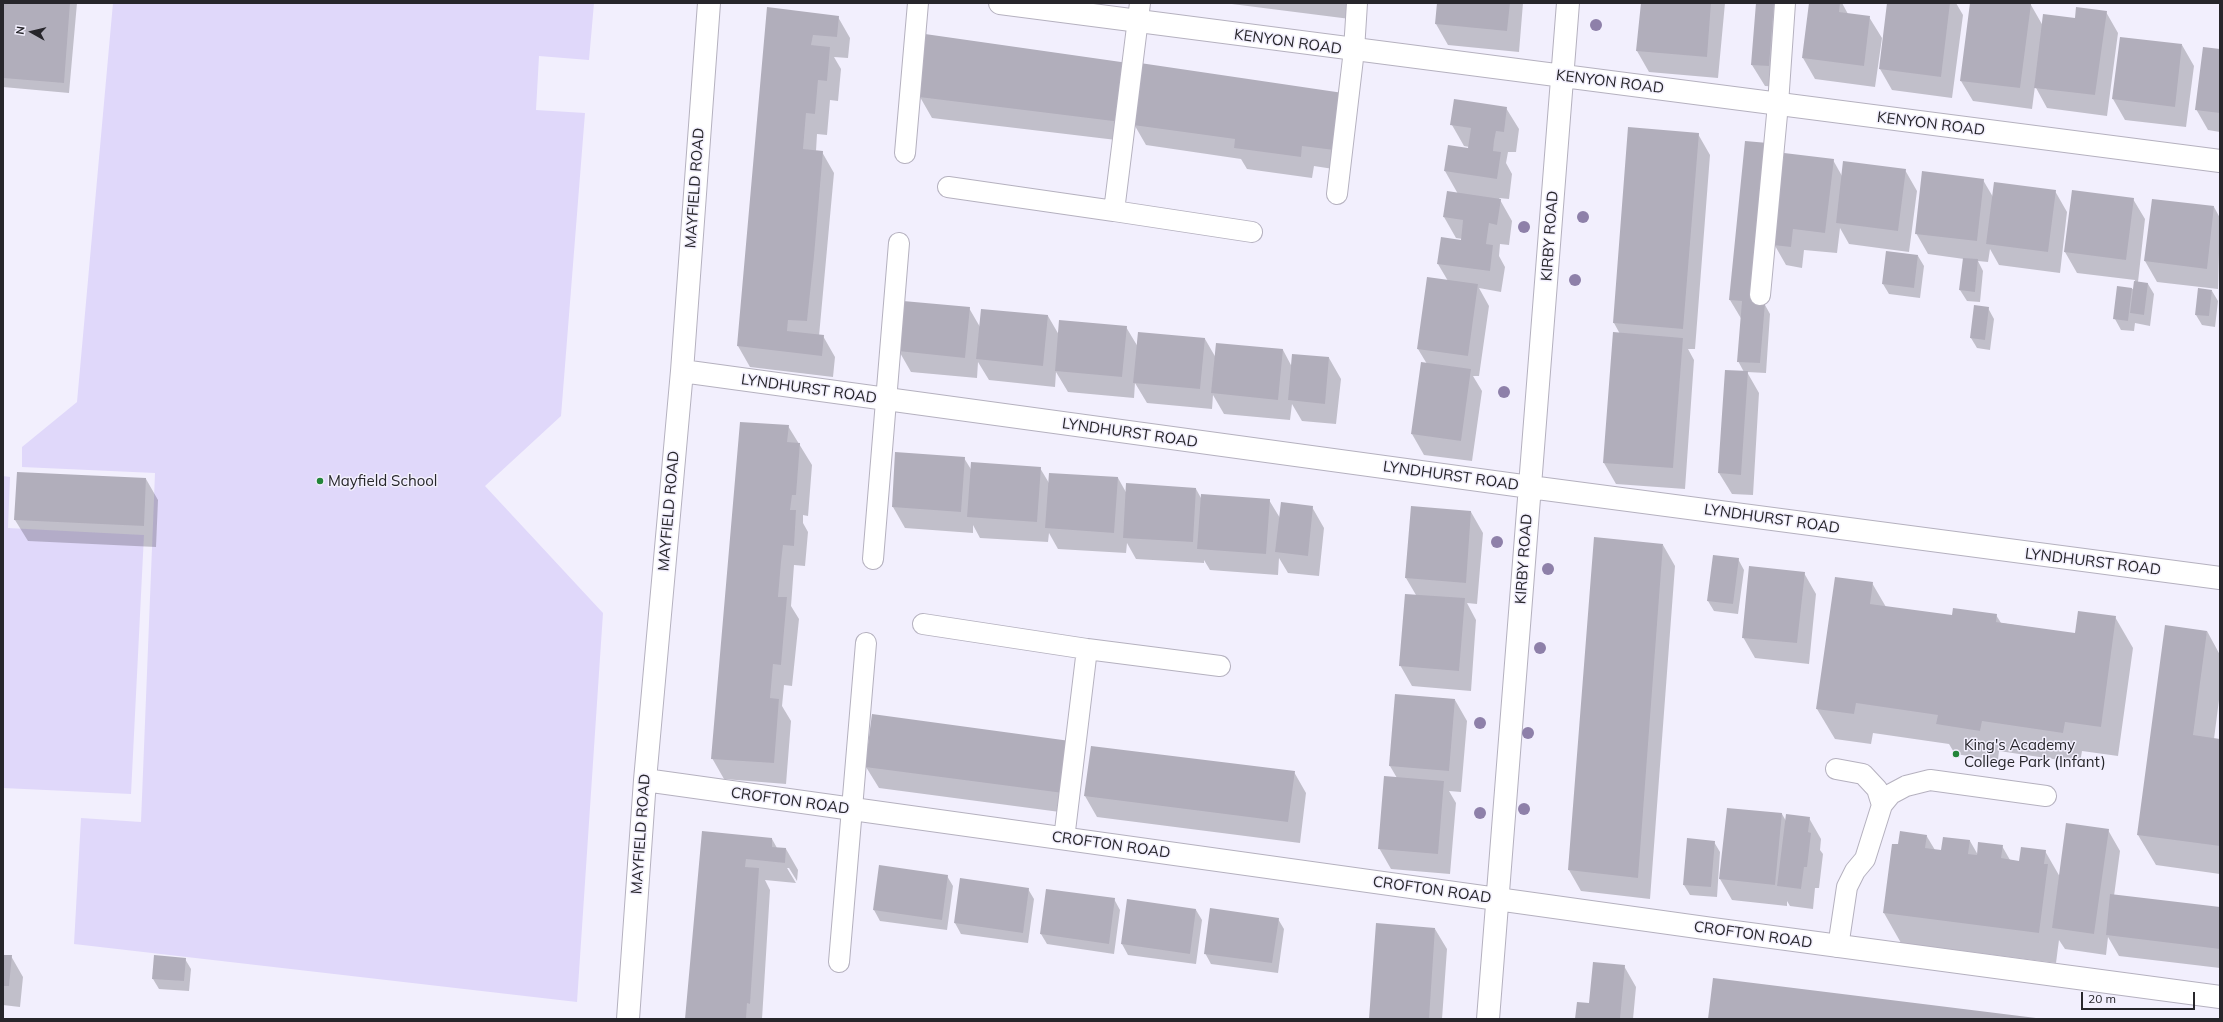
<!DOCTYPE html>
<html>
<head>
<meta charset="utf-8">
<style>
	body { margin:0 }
	#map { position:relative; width:2223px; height:1022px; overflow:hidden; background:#f2effd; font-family:Mulish,sans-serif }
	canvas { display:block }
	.frame { position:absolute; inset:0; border:4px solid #27262b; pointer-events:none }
	.north { position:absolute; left:12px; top:12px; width:40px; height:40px; -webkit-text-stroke:3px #f2effd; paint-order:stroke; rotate:278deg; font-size:11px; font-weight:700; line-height:16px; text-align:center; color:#27262b }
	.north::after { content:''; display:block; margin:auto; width:14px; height:18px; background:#27262b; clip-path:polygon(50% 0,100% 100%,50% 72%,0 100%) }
	.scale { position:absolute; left:2081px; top:992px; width:114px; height:18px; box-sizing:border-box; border:2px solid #27262b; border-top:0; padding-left:5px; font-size:12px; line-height:14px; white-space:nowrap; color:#27262b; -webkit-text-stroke:3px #f2effd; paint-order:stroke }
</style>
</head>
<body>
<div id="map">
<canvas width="2223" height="1022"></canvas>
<div class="frame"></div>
<div class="north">N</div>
<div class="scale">20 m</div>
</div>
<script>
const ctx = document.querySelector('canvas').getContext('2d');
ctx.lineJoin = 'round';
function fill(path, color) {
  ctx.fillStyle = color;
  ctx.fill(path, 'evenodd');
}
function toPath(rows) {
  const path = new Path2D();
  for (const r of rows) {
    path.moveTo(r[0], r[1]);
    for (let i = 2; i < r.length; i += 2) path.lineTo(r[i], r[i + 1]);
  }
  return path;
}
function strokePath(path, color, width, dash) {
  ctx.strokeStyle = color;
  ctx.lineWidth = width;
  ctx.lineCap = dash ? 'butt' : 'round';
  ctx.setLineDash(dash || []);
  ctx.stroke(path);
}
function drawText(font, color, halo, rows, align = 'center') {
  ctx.font = font + ' Mulish,sans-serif';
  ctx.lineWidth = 3;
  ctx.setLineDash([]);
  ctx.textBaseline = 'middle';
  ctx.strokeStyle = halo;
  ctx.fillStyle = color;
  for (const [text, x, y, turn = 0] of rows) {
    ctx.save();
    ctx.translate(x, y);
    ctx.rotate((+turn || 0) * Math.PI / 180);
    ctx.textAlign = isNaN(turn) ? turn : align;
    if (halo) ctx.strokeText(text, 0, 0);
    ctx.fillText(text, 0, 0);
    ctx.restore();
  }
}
fill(toPath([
	[113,3,594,3,589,60,539,56,536,110,585,113,561,416,485,486,603,613,577,1002,74,944,81,818,141,822,155,473,22,467,22,447,77,402],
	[3,476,10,477,8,528,144,535,131,794,3,788]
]), '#e0d8fa');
fill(toPath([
	[3,3,77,3,69,93,3,87],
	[1224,3,1360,3,1358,20],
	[1438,3,1523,3,1519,52,1448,45,1436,24],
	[1642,3,1725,3,1718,78,1649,72,1637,51],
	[1757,3,1787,3,1781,87,1765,86,1752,65],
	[1810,3,1842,3,1848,14,1869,17,1882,38,1875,87,1815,79,1803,58],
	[1888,3,1956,3,1963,15,1952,98,1892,90,1880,69],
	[1971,3,2031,5,2043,26,2106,12,2118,33,2107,116,2047,108,2035,86,2032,109,1973,101,1961,81],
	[768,8,838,17,850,38,848,58,834,57,841,69,838,101,830,100,827,135,817,134,816,151,822,152,834,173,819,336,823,336,835,357,833,377,750,367,738,346],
	[2182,45,2194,66,2186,127,2125,120,2113,99],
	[2220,50,2220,132,2208,130,2196,109],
	[1342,94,1346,171,1314,166,1312,178,1247,169,1241,159,1146,145,1135,126,1133,142,932,118,920,97],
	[1506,108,1519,129,1516,152,1508,152,1506,163,1512,174,1509,199,1499,198,1512,221,1509,245,1500,244,1499,256,1505,267,1501,292,1479,288,1489,306,1479,376,1473,376,1482,391,1472,461,1424,455,1412,434,1427,364,1418,349,1448,281,1438,264,1463,239,1456,238,1444,217,1458,194,1445,171,1449,146,1469,149,1469,147,1464,146,1452,125],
	[1629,128,1698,134,1710,155,1695,349,1688,349,1694,360,1685,489,1616,484,1604,463,1620,334,1614,323],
	[1833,160,1842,176,1905,170,1917,191,1909,252,1849,244,1840,228,1837,253,1804,250,1802,268,1786,265,1774,244],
	[1780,165,1765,305,1770,314,1766,373,1747,372,1759,393,1753,495,1732,494,1719,473,1726,371,1744,372,1738,361,1742,320,1730,300],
	[1983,180,1993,197,2055,191,2067,212,2060,273,1999,265,1990,249,1988,262,1978,261,1983,271,1980,302,1967,301,1960,290,1964,259,1928,254,1916,233],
	[2133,199,2145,219,2138,282,2148,284,2154,294,2150,326,2135,323,2134,331,2121,330,2115,319,2118,288,2134,289,2135,280,2077,273,2065,252],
	[2214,207,2220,218,2218,289,2157,282,2145,261],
	[1918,256,1924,266,1920,298,1889,294,1883,284],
	[2212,291,2218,301,2215,327,2202,325,2196,315],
	[969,308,980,327,1048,316,1059,335,1126,327,1138,347,1205,339,1216,358,1283,350,1292,367,1329,358,1341,379,1336,424,1302,421,1292,404,1290,420,1224,414,1213,395,1212,409,1147,403,1135,383,1134,398,1068,392,1056,372,1055,387,989,380,978,362,977,378,911,372,899,351],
	[1988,308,1994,319,1990,350,1977,348,1971,338],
	[788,426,812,465,808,516,803,515,803,523,808,532,805,566,794,565,791,606,799,619,792,686,784,685,782,706,791,721,786,784,724,779,712,758],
	[896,453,964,458,972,471,1040,468,1049,483,1118,478,1127,494,1196,489,1201,498,1269,500,1280,518,1312,507,1324,528,1319,576,1288,573,1279,558,1278,575,1210,570,1204,560,1204,563,1136,559,1127,543,1126,553,1058,549,1049,533,1048,542,980,538,973,525,973,533,905,528,893,507],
	[146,479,158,500,156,547,28,541,15,520],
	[1412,507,1471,512,1483,533,1477,604,1467,603,1476,620,1471,691,1412,686,1400,665,1416,595,1406,578],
	[1663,545,1675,566,1650,899,1581,891,1569,870],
	[1738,559,1744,570,1738,614,1714,611,1708,601],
	[1804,573,1816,594,1809,664,1755,658,1743,637],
	[1872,583,1886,607,1953,616,1996,615,2001,623,2075,634,2115,617,2133,648,2118,756,2082,751,2080,763,1999,751,1998,760,1955,754,1949,744,1873,733,1871,744,1835,739,1817,709],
	[2207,631,2220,655,2220,692,2214,739,2220,740,2220,874,2156,865,2138,835],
	[1455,700,1467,721,1461,792,1449,791,1456,803,1450,874,1391,869,1379,848,1397,778,1390,766],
	[1069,741,1075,814,879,788,866,767],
	[1294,772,1306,793,1300,843,1097,817,1085,796],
	[1728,809,1782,814,1786,821,1809,818,1821,839,1820,850,1823,854,1819,888,1815,888,1813,909,1790,906,1787,901,1787,906,1732,900,1720,879],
	[2108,830,2120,851,2114,896,2220,908,2220,968,2119,956,2108,937,2106,955,2065,949,2059,940,2056,963,1901,943,1884,913,1899,845,1926,835,1935,850,1942,851,1970,841,1978,855,2002,846,2010,860,2020,862,2045,851,2060,877],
	[703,832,772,839,777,848,786,849,798,870,797,881,789,868,787,868,796,883,765,880,770,890,762,1019,686,1019],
	[1714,842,1720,852,1717,897,1690,895,1684,885],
	[880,866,947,876,953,886,947,930,880,921,874,910],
	[961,879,1028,889,1034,899,1028,943,961,934,955,923],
	[1114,899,1120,910,1114,954,1047,944,1041,934],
	[1128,900,1196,910,1202,920,1196,964,1128,955,1122,944],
	[1278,919,1284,929,1278,973,1211,964,1205,953],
	[1435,929,1447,949,1442,1019,1370,1019],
	[3,956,11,956,23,977,20,1007,3,1005],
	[185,959,191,969,189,991,159,989,153,979],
	[1624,966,1636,987,1633,1019,1576,1019]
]), '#0003');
fill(toPath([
	[3,3,70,3,64,83,3,78],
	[1437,3,1510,3,1507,31,1435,24],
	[1641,3,1711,3,1707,57,1636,51],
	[1756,3,1774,3,1769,66,1751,65],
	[1809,3,1840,3,1839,12,1870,16,1864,66,1802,58],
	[1887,3,1950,3,1941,77,1879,69],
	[1970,3,2031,4,2020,88,1960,81],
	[767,7,839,16,837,37,813,35,811,45,830,47,827,81,818,80,815,114,806,113,803,149,823,151,814,256,807,321,788,320,787,331,824,335,822,356,737,346],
	[2076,7,2107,11,2095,95,2034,88,2043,14,2075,18],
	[925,34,1128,63,1121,122,919,97],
	[2120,37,2182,44,2175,107,2112,99],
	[2203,47,2220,49,2220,113,2195,110],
	[1140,63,1343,93,1334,150,1302,146,1301,157,1234,148,1235,139,1133,125],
	[1454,99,1507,107,1504,132,1496,131,1494,141,1493,151,1501,152,1497,179,1444,171,1448,145,1468,148,1471,128,1450,125],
	[1628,127,1699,133,1683,329,1613,323],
	[1745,141,1768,143,1752,302,1765,303,1760,363,1737,362,1742,301,1729,300],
	[1784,153,1834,159,1825,233,1793,229,1791,247,1773,245],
	[1843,161,1906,169,1898,231,1836,223],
	[1922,171,1984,179,1977,241,1915,234],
	[1994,182,2056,190,2048,252,1986,244],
	[2072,190,2134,198,2126,260,2064,252],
	[1447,191,1501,199,1497,225,1489,223,1486,244,1493,245,1490,271,1437,264,1441,237,1461,240,1463,220,1443,217],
	[2152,199,2214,206,2207,269,2144,261],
	[1886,251,1918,255,1914,288,1882,284],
	[1963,258,1978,259,1975,292,1959,290],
	[1427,277,1478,284,1468,356,1417,349],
	[2134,281,2148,283,2144,315,2130,313],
	[2117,286,2132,288,2128,321,2113,319],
	[2198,288,2212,290,2209,316,2195,315],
	[903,301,970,307,965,358,898,351],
	[1974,305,1989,307,1985,340,1970,338],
	[981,309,1048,315,1043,366,976,359],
	[1059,320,1127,326,1122,377,1055,371],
	[1138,332,1205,338,1200,389,1133,383],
	[1613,332,1683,338,1673,468,1603,463],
	[1216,343,1283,349,1278,400,1211,393],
	[1292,354,1329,357,1325,404,1288,400],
	[1421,362,1471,369,1461,441,1411,434],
	[1725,370,1748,371,1741,475,1718,473],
	[740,422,789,425,787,442,800,443,796,495,792,495,790,510,796,510,794,546,783,545,781,562,778,597,787,597,781,665,773,664,770,698,779,699,774,763,711,759],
	[895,452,965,457,961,512,892,507],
	[971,462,1041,467,1037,522,967,517],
	[17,472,146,478,144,526,14,520],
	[1049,473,1118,477,1114,533,1045,528],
	[1126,483,1196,488,1193,542,1123,538],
	[1201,494,1270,499,1266,554,1197,549],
	[1281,502,1313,506,1308,556,1275,552],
	[1411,506,1471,511,1466,583,1405,578],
	[1594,537,1663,544,1638,878,1568,870],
	[1713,555,1739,558,1733,604,1707,601],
	[1749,566,1805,572,1797,643,1742,638],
	[1835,577,1873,582,1870,604,1952,615,1953,608,1997,614,1996,622,2075,633,2078,611,2116,616,2101,727,2065,722,2063,733,1982,721,1980,731,1936,724,1938,715,1856,703,1854,714,1816,709],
	[1405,594,1465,598,1459,671,1399,666],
	[2165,625,2207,631,2193,735,2220,739,2220,846,2137,835],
	[1395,694,1455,699,1449,771,1389,766],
	[872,714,1070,741,1063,793,865,767],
	[1091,746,1295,771,1288,822,1084,796],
	[1384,776,1444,781,1438,854,1378,849],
	[1727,808,1782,813,1775,885,1719,879],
	[1786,814,1810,817,1808,832,1811,833,1807,867,1804,867,1801,889,1777,886],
	[2066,823,2109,829,2094,934,2052,928],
	[702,831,772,838,772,847,786,848,785,863,746,859,745,867,759,868,750,1004,747,1003,746,1019,685,1019],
	[1900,831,1927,835,1925,848,1941,850,1943,837,1970,840,1968,854,1977,855,1978,842,2003,845,2001,858,2019,861,2021,847,2046,850,2044,864,2048,864,2039,933,1883,913,1892,844,1898,844],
	[1687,838,1715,841,1711,887,1683,885],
	[879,865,948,875,942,920,873,910],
	[960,878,1029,888,1023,933,954,923],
	[1046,889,1115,898,1109,944,1040,934],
	[2110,894,2220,907,2220,949,2106,935],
	[1127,899,1196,909,1190,954,1121,944],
	[1210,908,1279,918,1272,963,1204,954],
	[1376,923,1435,928,1429,1019,1369,1019],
	[3,955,12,955,9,986,3,986],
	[154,955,186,958,184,981,152,979],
	[1593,962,1625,965,1620,1019,1575,1019,1577,1002,1589,1003],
	[1713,978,2036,1018,2036,1019,1708,1019]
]), '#b1aebb');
const service = toPath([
	[905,153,918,3],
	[948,187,1114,211,1140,3],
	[1337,194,1354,50,1357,3],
	[1114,211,1252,232],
	[1760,295,1778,104,1785,3],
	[873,559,899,243],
	[923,624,1087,649,1220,666],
	[1836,769,1863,774,1877,789,1882,805],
	[1064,839,1087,649],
	[1838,947,1847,887,1855,871,1865,859,1882,805,1891,794,1906,786,1930,780,2046,796],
	[839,962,866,643]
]);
const minor = toPath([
	[1000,3,2220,161],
	[682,371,1530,487,2220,578],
	[645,780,1712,929,2220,997],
	[628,1019,645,780,682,371,709,3],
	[1488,1019,1568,3]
]);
strokePath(service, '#b5b1bf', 22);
strokePath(minor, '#b5b1bf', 24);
strokePath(service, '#fff', 20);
strokePath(minor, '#fff', 22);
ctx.fillStyle = '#8e80a9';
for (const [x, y] of [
	[1596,25],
	[1583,217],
	[1524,227],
	[1575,280],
	[1504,392],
	[1497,542],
	[1548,569],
	[1540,648],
	[1480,723],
	[1528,733],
	[1524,809],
	[1480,813]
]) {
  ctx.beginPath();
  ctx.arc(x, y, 6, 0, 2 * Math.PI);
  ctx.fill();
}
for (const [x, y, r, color] of [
	[320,481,4,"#228539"],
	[1956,754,4,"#228539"]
]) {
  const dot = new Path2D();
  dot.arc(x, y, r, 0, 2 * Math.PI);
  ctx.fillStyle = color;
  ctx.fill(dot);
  strokePath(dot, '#f2effd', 1.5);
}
drawText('15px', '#27262b', '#f2effd', [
	["KENYON ROAD",1288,42,8],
	["KENYON ROAD",1610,82,7],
	["KENYON ROAD",1931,124,7],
	["MAYFIELD ROAD",695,188,-86],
	["KIRBY ROAD",1550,236,-86],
	["LYNDHURST ROAD",809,389,8],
	["LYNDHURST ROAD",1130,433,8],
	["LYNDHURST ROAD",1451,476,8],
	["MAYFIELD ROAD",669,511,-85],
	["LYNDHURST ROAD",1772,519,8],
	["KIRBY ROAD",1524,559,-86],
	["LYNDHURST ROAD",2093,562,7],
	["CROFTON ROAD",790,801,8],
	["MAYFIELD ROAD",641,834,-86],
	["CROFTON ROAD",1111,845,8],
	["CROFTON ROAD",1432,890,8],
	["CROFTON ROAD",1753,935,8]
]);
drawText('15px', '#27262b', '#f2effd', [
	["Mayfield School",328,481],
	["King's Academy",1964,745],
	["College Park (Infant)",1964,762]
], 'left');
</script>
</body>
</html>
